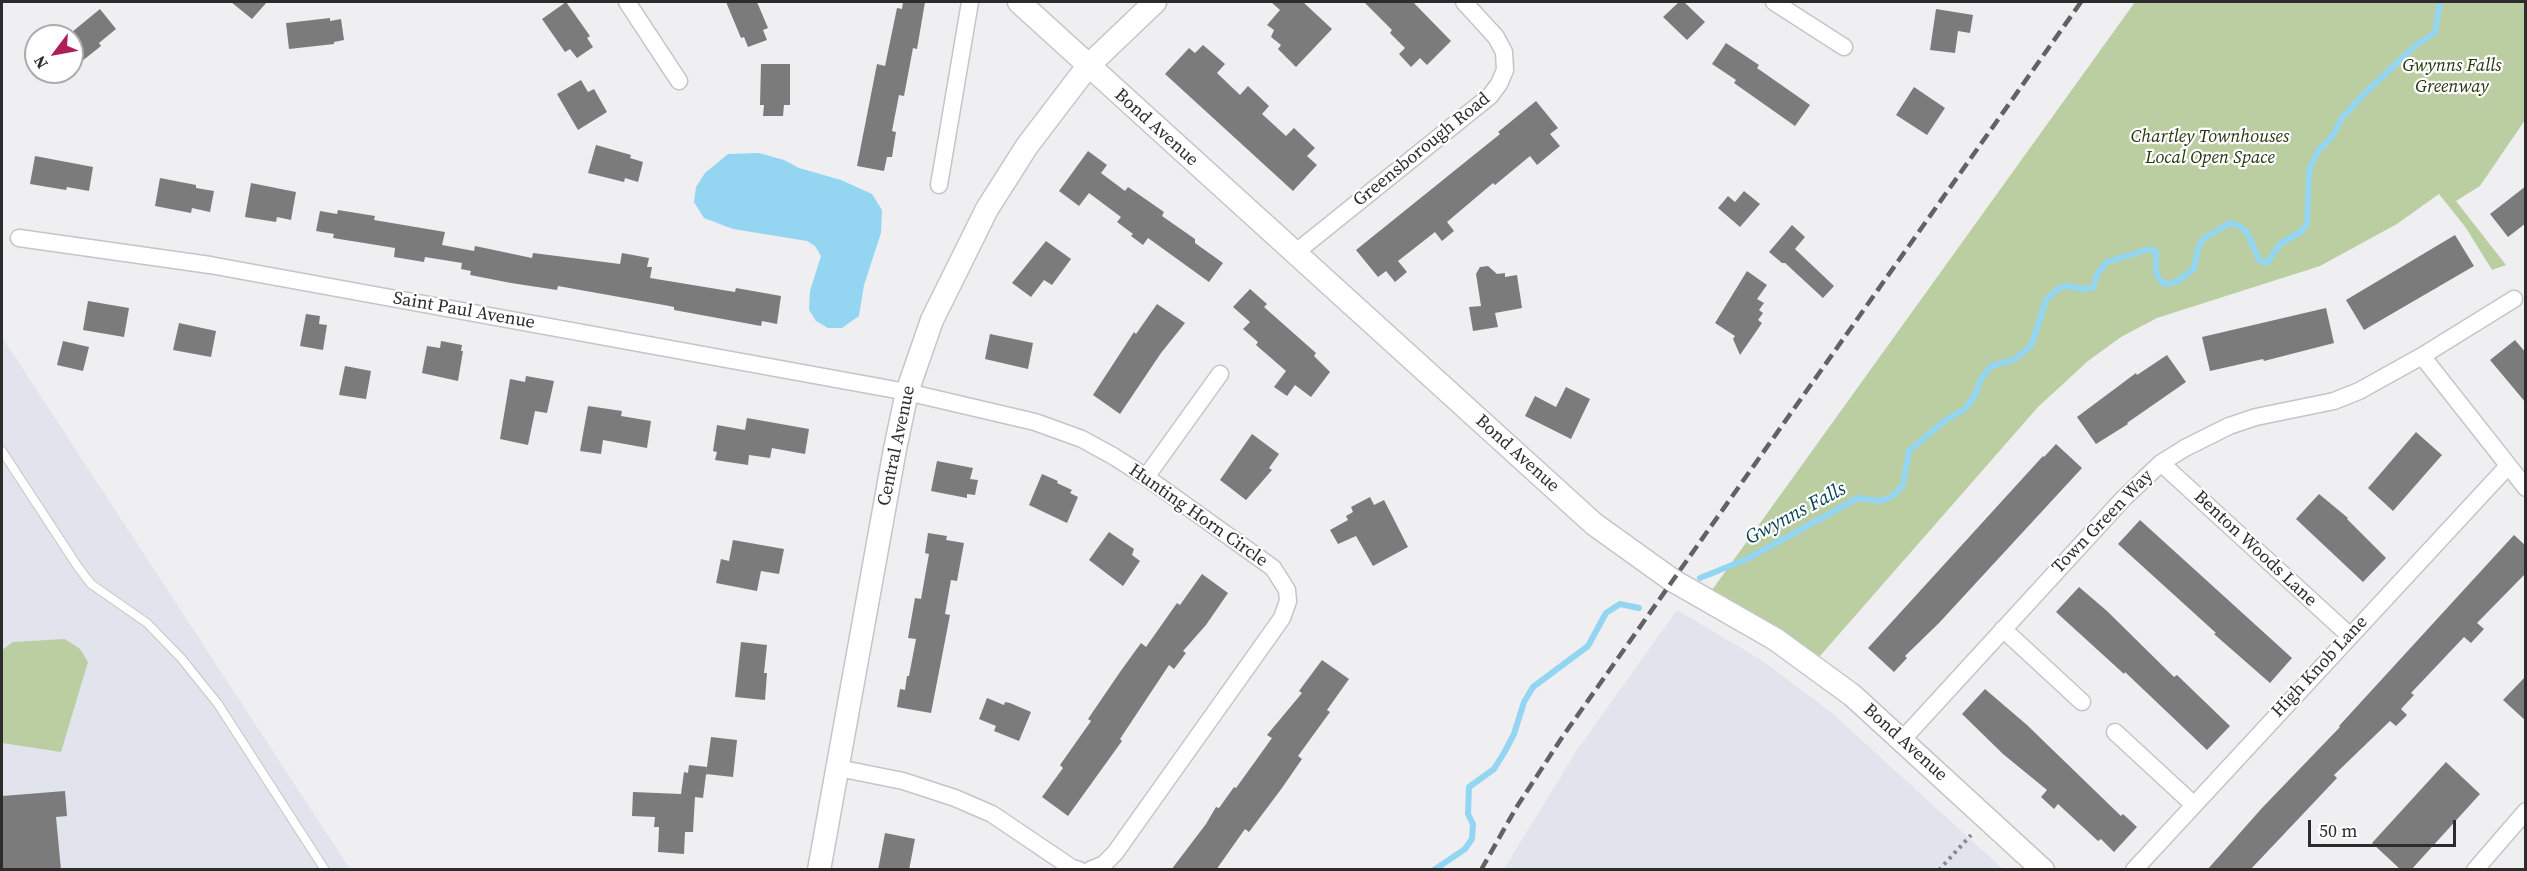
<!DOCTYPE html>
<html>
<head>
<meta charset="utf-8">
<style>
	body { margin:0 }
	#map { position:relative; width:2527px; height:871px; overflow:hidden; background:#efeff1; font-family:"Source Serif 4",serif }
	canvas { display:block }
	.frame { position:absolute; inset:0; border:3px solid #2c2c2c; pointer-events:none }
	.north { position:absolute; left:24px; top:24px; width:60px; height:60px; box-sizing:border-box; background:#fff; border:2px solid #ababab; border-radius:50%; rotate:238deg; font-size:16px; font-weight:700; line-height:24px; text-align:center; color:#2c2c2c }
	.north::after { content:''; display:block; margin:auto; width:21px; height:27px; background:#ae1f58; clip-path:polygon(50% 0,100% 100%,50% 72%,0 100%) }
	.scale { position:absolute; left:2308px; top:820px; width:148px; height:27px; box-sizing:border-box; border:3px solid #2c2c2c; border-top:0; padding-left:8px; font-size:18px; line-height:21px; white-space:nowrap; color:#2c2c2c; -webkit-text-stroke:4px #fff; paint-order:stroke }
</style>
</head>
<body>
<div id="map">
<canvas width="2527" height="871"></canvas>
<div class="frame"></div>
<div class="north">N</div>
<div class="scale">50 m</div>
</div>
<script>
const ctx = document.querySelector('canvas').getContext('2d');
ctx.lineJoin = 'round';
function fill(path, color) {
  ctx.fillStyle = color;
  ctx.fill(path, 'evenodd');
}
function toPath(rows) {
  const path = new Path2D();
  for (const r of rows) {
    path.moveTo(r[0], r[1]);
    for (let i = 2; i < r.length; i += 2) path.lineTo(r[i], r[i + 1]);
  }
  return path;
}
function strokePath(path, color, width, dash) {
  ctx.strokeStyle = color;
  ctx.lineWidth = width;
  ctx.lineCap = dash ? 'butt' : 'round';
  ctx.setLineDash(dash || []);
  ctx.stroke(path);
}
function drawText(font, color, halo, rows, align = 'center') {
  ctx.font = font + ' "Source Serif 4",serif';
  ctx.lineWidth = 4.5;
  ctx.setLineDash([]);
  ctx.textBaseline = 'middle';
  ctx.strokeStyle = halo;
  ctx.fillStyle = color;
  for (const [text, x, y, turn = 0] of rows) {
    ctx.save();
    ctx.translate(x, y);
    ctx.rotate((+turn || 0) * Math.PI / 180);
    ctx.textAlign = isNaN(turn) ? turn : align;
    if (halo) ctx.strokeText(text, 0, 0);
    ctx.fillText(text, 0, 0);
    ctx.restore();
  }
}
fill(toPath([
	[2,337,350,869,2,869],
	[1677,610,1763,661,1832,713,2003,869,1504,869,1577,750]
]), '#e1e4ec');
fill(toPath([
	[2135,2,2525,2,2525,120,2480,186,2456,201,2506,265,2492,270,2466,228,2439,194,2397,224,2320,266,2157,318,2121,337,2088,361,2038,407,1820,656,1712,590],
	[65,639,80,649,88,662,61,752,2,743,2,650,13,642]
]), '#bbcea2');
fill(toPath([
	[759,153,784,160,799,168,841,180,872,194,882,210,881,233,864,285,859,316,842,328,828,328,816,321,809,310,810,291,821,256,815,246,807,241,733,229,704,218,694,202,696,187,705,173,728,154]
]), '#94d5f2');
strokePath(toPath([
	[1700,578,1747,559,1858,498,1880,501,1893,496,1903,485,1909,451,1943,422,1966,408,1976,393,1981,379,1991,366,2013,360,2031,346,2046,300,2059,288,2068,286,2082,289,2093,288,2097,274,2107,262,2149,249,2156,252,2156,273,2163,284,2176,282,2194,269,2198,248,2204,238,2230,223,2239,226,2247,232,2259,260,2267,263,2281,243,2301,232,2307,224,2309,170,2318,151,2332,137,2342,118,2363,95,2417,44,2435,33,2440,2],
	[1434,870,1465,849,1472,839,1473,824,1468,814,1469,787,1494,769,1504,753,1514,734,1524,702,1533,687,1588,646,1606,613,1620,604,1639,608]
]), '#94d5f2', 6);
fill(toPath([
	[231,2,267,2,252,19],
	[566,2,590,36,587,38,593,47,577,58,570,49,565,52,542,19],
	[726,2,757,2,768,28,763,30,767,40,748,47,744,37,741,38],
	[903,2,925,2,917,49,913,48,904,96,899,95,892,131,896,132,892,157,887,157,884,171,857,166,877,64,885,66,897,8,902,9],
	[1271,2,1303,2,1332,29,1296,67,1278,49,1281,45,1271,37,1274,30,1267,25,1280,10],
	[1364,2,1413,2,1451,41,1427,65,1420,58,1411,67,1399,54,1405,48,1390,33,1392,30],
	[1679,2,1684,2,1705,22,1687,40,1663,17],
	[100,9,116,29,99,43,101,46,72,69,72,32],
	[1936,9,1973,15,1970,33,1958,31,1955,53,1930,50],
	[330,18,330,21,341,19,344,40,334,42,334,44,289,49,286,23],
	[1726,43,1759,65,1757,68,1810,105,1795,126,1734,83,1736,80,1712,64],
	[1203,45,1225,64,1217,73,1240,95,1248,86,1269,106,1262,114,1286,136,1294,128,1315,148,1307,156,1317,165,1293,191,1165,74,1189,48,1195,53],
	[761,64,790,64,790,105,784,105,783,116,763,116,764,105,760,105],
	[581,80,588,92,594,89,607,112,578,130,557,94],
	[1914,87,1945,108,1927,135,1896,115],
	[1536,101,1558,128,1550,134,1560,146,1537,165,1530,156,1495,185,1493,183,1447,222,1454,231,1442,241,1435,232,1398,261,1407,272,1395,282,1386,271,1378,277,1356,250,1500,134,1498,132],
	[596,145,631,155,630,158,643,162,638,182,625,178,624,182,588,173],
	[1088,151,1107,165,1101,173,1125,191,1128,187,1164,212,1162,216,1195,239,1195,243,1223,263,1209,282,1148,238,1143,245,1131,236,1133,234,1117,222,1121,217,1089,193,1079,206,1059,191],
	[35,156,93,167,89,191,67,187,66,190,30,184],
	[160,178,196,185,196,188,214,191,210,212,192,208,191,213,155,206],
	[251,183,296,192,291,220,277,217,276,222,245,217],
	[2526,186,2526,223,2508,237,2490,214],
	[1744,191,1760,204,1740,227,1718,208,1728,196,1735,202],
	[338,210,375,216,374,220,445,232,442,245,474,251,475,246,532,258,533,253,620,264,622,253,649,258,647,267,652,267,650,278,735,292,736,288,781,296,777,324,762,321,761,326,674,310,674,307,664,305,558,286,557,290,511,283,470,275,471,271,461,269,462,263,425,257,424,262,394,257,395,248,333,238,334,234,316,231,320,211,337,214],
	[1792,225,1805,237,1795,249,1834,286,1823,298,1785,263,1782,263,1769,252],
	[2455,235,2474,266,2364,330,2346,300],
	[1046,241,1071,259,1052,285,1044,280,1031,297,1012,283],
	[1488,266,1497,274,1505,273,1505,277,1517,275,1522,308,1495,313,1498,327,1473,331,1469,307,1481,306,1476,274,1480,267],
	[1747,271,1767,285,1757,299,1764,303,1759,310,1763,313,1758,320,1762,323,1740,355,1733,339,1735,336,1715,323],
	[1250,289,1267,304,1264,307,1316,353,1314,356,1330,372,1311,397,1295,385,1287,396,1274,387,1286,371,1256,345,1258,342,1243,329,1250,322,1233,307],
	[88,301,129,308,124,337,83,330],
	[1157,304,1185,323,1161,353,1120,414,1093,395,1134,332,1136,334],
	[2326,308,2334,343,2264,361,2263,359,2210,371,2202,337],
	[306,314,320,316,319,324,327,325,323,350,300,346],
	[179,323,216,331,211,357,173,350],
	[990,334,1033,343,1028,369,985,359],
	[2515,340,2526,353,2526,403,2490,360],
	[63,341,89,347,83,371,57,365],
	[441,341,462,345,461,351,463,351,458,381,422,373,427,346,440,348],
	[2167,355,2186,382,2127,423,2128,424,2096,444,2077,417,2136,373,2137,375],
	[345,366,371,371,366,399,339,395],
	[526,376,554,381,547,413,535,411,528,445,500,439,510,379,525,382],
	[1566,387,1590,399,1571,439,1525,416,1535,396,1556,407],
	[588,406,622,411,621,416,651,421,647,448,603,440,601,454,580,451],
	[747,418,809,429,805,454,772,448,770,458,749,455,748,465,715,460,717,452,713,451,717,425,745,430],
	[2416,432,2442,455,2393,511,2368,488],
	[1252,434,1279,454,1269,468,1272,470,1246,500,1220,480],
	[2056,444,2082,468,1939,623,1905,656,1907,658,1894,672,1868,648,2043,456,2044,457],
	[937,461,973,468,970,479,978,480,975,495,967,494,967,498,931,491],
	[1042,474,1058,481,1057,483,1072,490,1070,493,1078,497,1067,523,1029,505],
	[2319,494,2348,518,2347,519,2386,558,2363,582,2296,519],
	[1370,497,1374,505,1384,500,1408,547,1373,566,1356,536,1338,544,1330,530,1348,520,1346,516,1353,512,1351,507],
	[2140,520,2292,658,2270,683,2214,634,2216,633,2118,544],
	[1109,532,1134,549,1132,555,1140,561,1123,586,1089,560],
	[928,533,947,536,946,540,964,543,957,581,951,580,945,614,950,615,931,713,897,707,900,689,905,690,907,676,909,676,916,639,908,638,915,598,921,599,929,554,925,553],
	[2514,535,2526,546,2526,573,2477,623,2484,629,2471,643,2464,637,2411,693,2414,695,2401,709,2407,715,2396,726,2390,721,2334,775,2337,778,2250,870,2207,870,2262,808,2340,727,2339,726],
	[733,540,784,549,779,574,761,571,757,591,716,583,721,559,729,561],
	[1202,574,1228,593,1206,625,1183,651,1186,653,1174,669,1169,665,1120,739,1122,741,1068,816,1042,797,1063,768,1060,765,1091,721,1088,719,1120,672,1141,643,1146,647,1177,603,1180,605],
	[2079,587,2107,611,2174,677,2177,675,2230,726,2207,750,2125,672,2124,674,2056,612],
	[741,642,767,645,764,673,767,673,765,700,735,697],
	[1322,660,1349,679,1327,710,1330,712,1298,756,1302,759,1282,788,1249,832,1245,829,1216,870,1171,870,1206,824,1216,807,1219,808,1234,787,1236,788,1272,738,1267,735,1302,693,1299,691],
	[2526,676,2526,721,2503,700],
	[1985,689,2027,725,2121,816,2123,814,2137,827,2114,852,2101,839,2098,841,2058,804,2054,809,2041,797,2047,790,2003,754,1962,714],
	[987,698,1004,705,1005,702,1010,703,1031,712,1019,741,994,731,996,726,979,719],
	[711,737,737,740,733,777,706,774],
	[2446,762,2480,794,2411,870,2401,870,2372,843],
	[689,765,707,767,703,798,695,797,693,832,685,832,684,854,658,852,659,827,654,827,655,817,632,816,633,792,681,794,684,772,688,773],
	[65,791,67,816,56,817,61,870,2,870,2,796],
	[885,833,915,839,909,870,878,870]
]), '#7c7b7b');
const lane = toPath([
	[2,451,78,567,91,584,147,623,181,658,218,704,325,870]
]);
const street = toPath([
	[627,2,679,81],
	[1774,2,1844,47],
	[939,185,970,2],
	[19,238,210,265,907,392,1035,422,1082,439,1113,456,1146,477,1273,568,1287,590,1288,601,1282,618,1115,853,1104,864,1090,870],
	[1295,253,1490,96,1499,84,1505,70,1504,52,1496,37,1464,2],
	[2422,356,2526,488],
	[2161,463,2349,635],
	[1146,477,1220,374],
	[2003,629,2082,702],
	[2115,732,2193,804],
	[1902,740,2123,499,2161,463,2185,448,2229,426,2256,417,2334,401,2359,391,2422,356,2514,299],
	[838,768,903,781,955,798,992,814,1072,868,1079,870],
	[2134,870,2508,466],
	[2475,870,2526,811]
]);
const secondary = toPath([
	[1019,2,1594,524,1672,580,1775,639,1852,695,2043,870],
	[819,870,895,449,907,392,932,320,987,209,1027,146,1088,66,1155,2]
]);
strokePath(lane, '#c4c5c6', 10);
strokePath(street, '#c4c5c6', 19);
strokePath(secondary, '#c4c5c6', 25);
strokePath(toPath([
	[1939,870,1971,835]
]), '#888889', 4, [3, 4.5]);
strokePath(lane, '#fff', 8);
strokePath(street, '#fff', 16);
strokePath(secondary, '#fff', 22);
strokePath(toPath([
	[1481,870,1516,808,1563,736,2081,2]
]), '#626263', 4.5, [12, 6]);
drawText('italic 18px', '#27360e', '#fff', [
	["Gwynns Falls",2452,66],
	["Greenway",2452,87],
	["Chartley Townhouses",2210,137],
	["Local Open Space",2210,158]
]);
drawText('18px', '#2c2c2c', '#fff', [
	["Bond Avenue",1156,128,42],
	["Greensborough Road",1422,150,-39],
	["Saint Paul Avenue",464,311,10],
	["Central Avenue",897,446,-78],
	["Bond Avenue",1517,454,42],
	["Hunting Horn Circle",1198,516,35],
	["Town Green Way",2103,522,-46],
	["Benton Woods Lane",2255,549,43],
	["High Knob Lane",2320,667,-47],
	["Bond Avenue",1905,743,42]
]);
drawText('italic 20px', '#043f53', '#fff', [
	["Gwynns Falls",1796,514,-28]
]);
</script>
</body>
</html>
